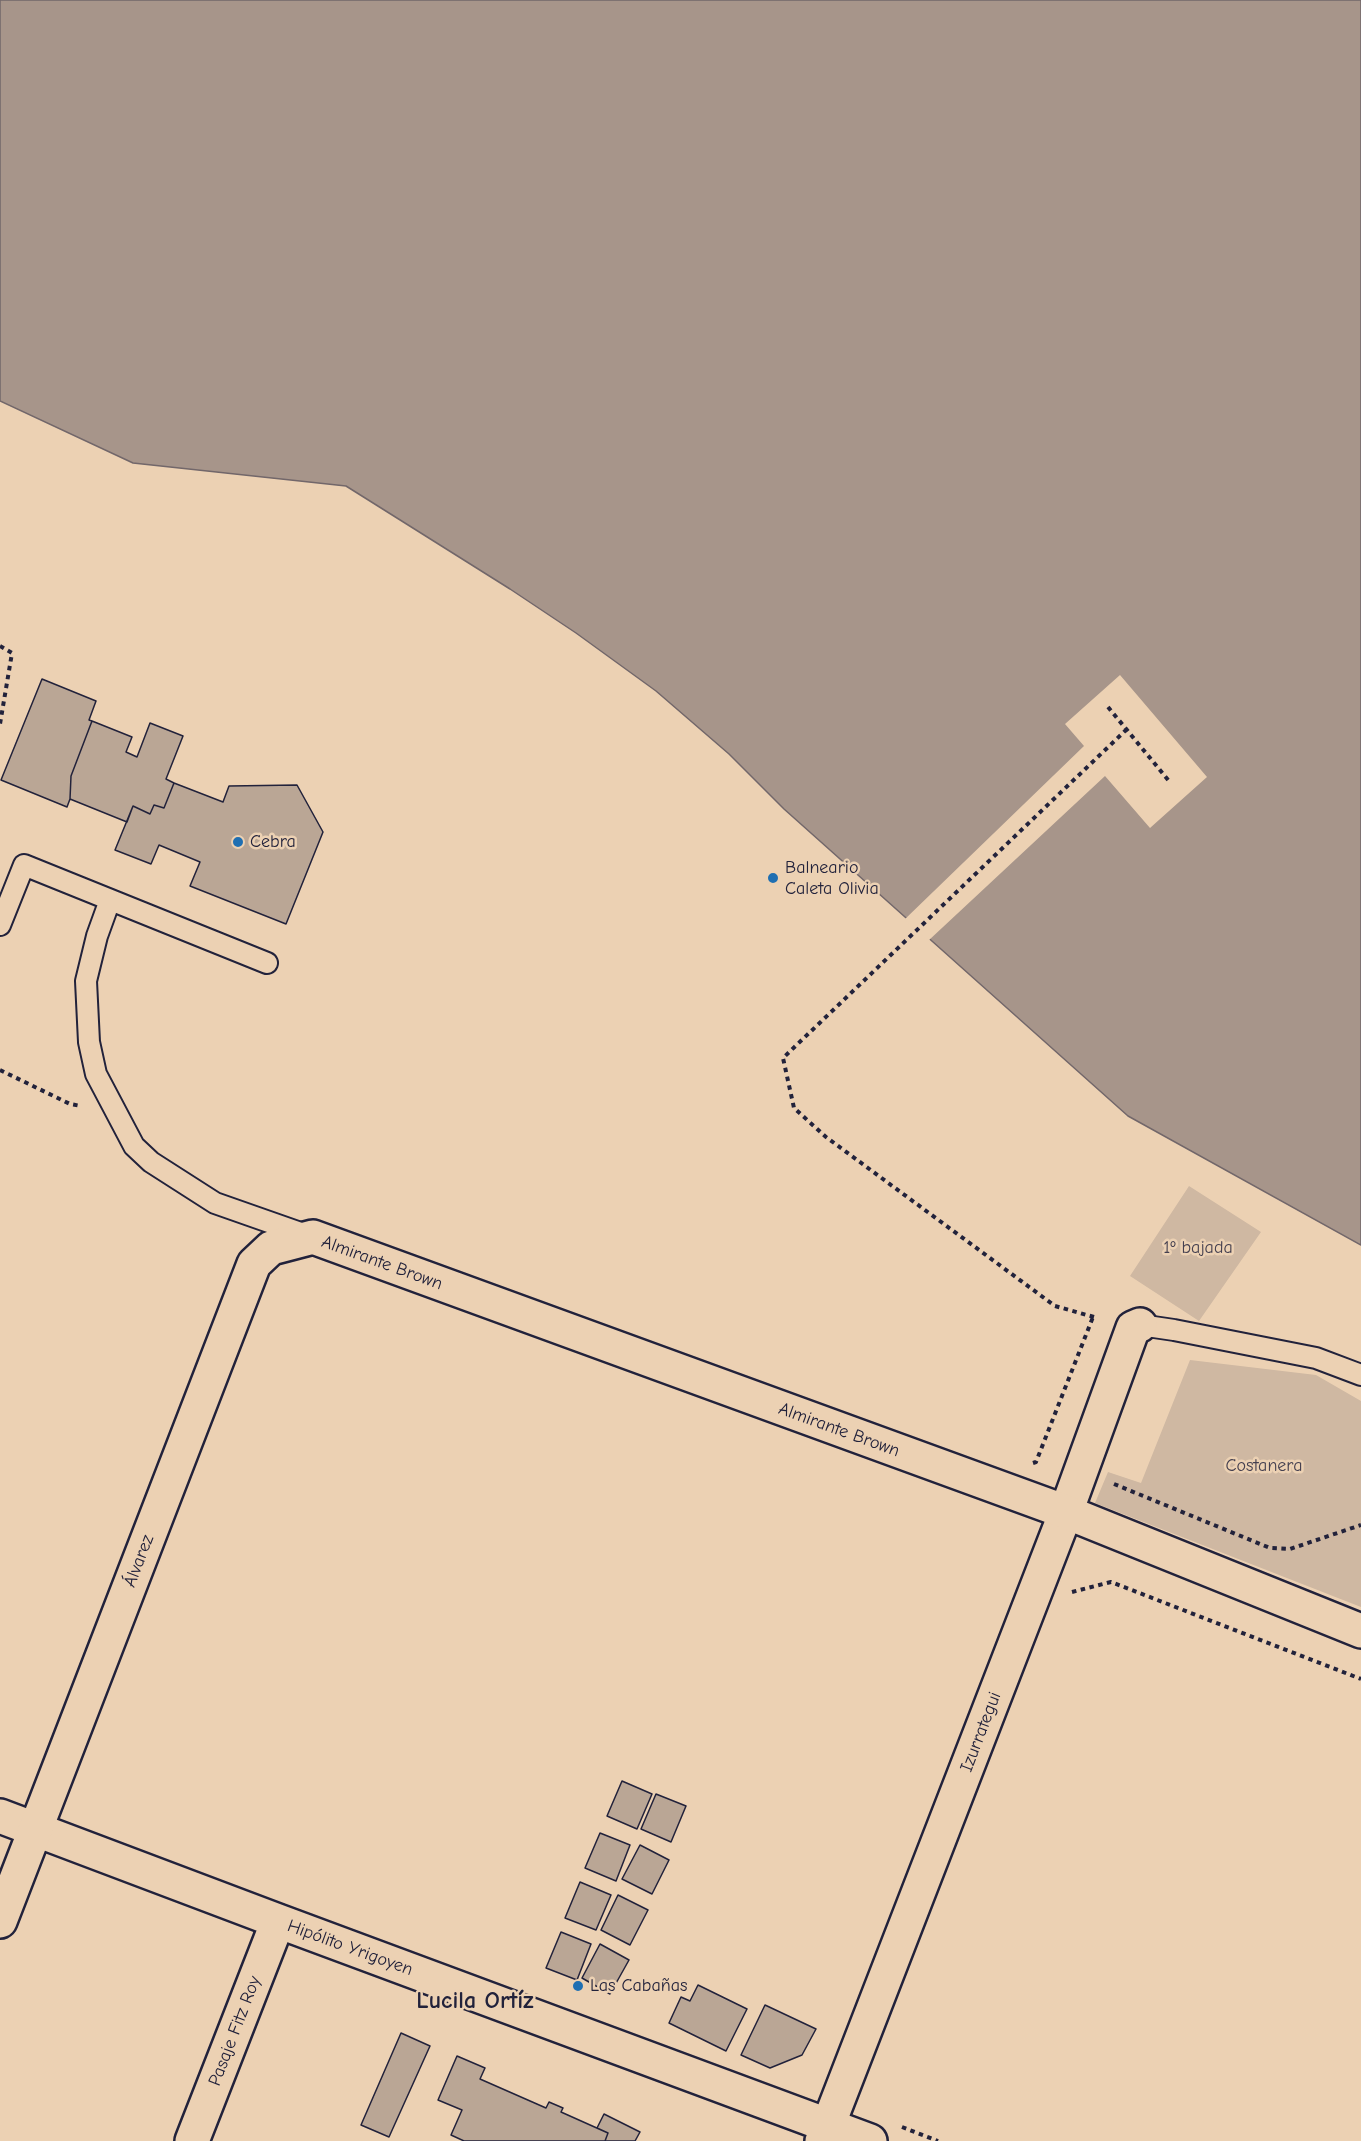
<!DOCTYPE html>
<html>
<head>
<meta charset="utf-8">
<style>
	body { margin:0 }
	canvas { display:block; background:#ecd1b3 }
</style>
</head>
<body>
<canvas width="1361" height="2141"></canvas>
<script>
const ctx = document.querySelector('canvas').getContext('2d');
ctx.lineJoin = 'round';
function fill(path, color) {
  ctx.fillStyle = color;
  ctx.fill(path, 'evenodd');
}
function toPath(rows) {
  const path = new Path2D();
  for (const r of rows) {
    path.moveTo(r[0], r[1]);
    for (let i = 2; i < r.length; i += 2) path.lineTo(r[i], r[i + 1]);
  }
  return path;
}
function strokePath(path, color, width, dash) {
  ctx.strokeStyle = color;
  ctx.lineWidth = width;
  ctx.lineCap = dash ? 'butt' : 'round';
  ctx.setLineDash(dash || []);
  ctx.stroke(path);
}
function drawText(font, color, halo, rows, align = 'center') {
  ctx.font = font + ' "Comic Neue",sans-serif';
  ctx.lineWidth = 5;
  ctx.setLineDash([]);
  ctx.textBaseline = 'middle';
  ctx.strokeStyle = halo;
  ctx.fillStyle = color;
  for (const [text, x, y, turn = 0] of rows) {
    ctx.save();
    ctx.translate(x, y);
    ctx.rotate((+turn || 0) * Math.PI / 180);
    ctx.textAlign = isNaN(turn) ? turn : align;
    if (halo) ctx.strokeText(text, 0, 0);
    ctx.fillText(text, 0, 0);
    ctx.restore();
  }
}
fill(toPath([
	[1189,1186,1261,1232,1199,1321,1130,1276],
	[1190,1360,1316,1375,1361,1401,1361,1607,1095,1503,1108,1472,1141,1483]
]), '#cfb8a2');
const water = toPath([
	[0,0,1361,0,1361,1245,1128,1116,784,809,729,754,656,691,576,633,510,589,346,486,133,463,0,401,0,0]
]);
fill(water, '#a7958a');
strokePath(water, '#72676a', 1.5);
fill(toPath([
	[1120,675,1207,777,1150,828,1105,776,928,941,904,920,1084,746,1065,724]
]), '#ecd1b3');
const building = toPath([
	[42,679,96,701,89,720,92,721,71,776,70,799,67,807,1,780,42,679],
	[92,721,132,737,126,752,137,757,150,723,183,736,166,779,174,783,164,808,154,805,150,814,133,806,127,822,70,799,71,776,92,721],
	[174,783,223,802,229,786,297,785,323,832,286,924,190,886,200,862,159,845,151,864,115,850,133,806,150,814,154,805,164,808,174,783],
	[622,1781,652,1794,637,1829,607,1816,622,1781],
	[656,1794,686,1806,671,1842,641,1829,656,1794],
	[600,1833,630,1845,616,1881,585,1868,600,1833],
	[640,1845,669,1860,652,1894,622,1879,640,1845],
	[580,1882,611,1895,596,1930,565,1918,580,1882],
	[618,1895,648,1910,630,1945,601,1930,618,1895],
	[561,1932,591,1944,577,1980,546,1968,561,1932],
	[600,1944,629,1960,610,1994,582,1978,600,1944],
	[698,1985,747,2009,726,2051,669,2023,681,1997,690,2001,698,1985],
	[765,2005,816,2029,802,2055,770,2068,741,2055,765,2005],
	[401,2033,430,2046,389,2137,361,2125,401,2033],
	[457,2056,485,2068,480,2079,546,2108,549,2102,563,2108,561,2112,608,2133,605,2141,464,2141,451,2135,462,2110,438,2100,457,2056],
	[604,2114,640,2132,635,2141,605,2141,608,2133,597,2128,604,2114]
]);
fill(building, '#baa695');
strokePath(building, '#22223b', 1.5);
const service = toPath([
	[110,900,97,936,86,981,89,1042,96,1074,134,1146,151,1162,215,1203,309,1236],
	[0,925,24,865,267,963],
	[1140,1325,1174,1330,1316,1358,1361,1375]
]);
const minor = toPath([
	[0,1816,278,1921,870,2141],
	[192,2141,278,1921],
	[822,2141,1066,1512,1133,1328,1140,1325]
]);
const tertiary = toPath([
	[0,1921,254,1264,271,1248,313,1237,1066,1512,1361,1631]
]);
strokePath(service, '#22223b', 24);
strokePath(minor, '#22223b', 38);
strokePath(tertiary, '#22223b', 38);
strokePath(toPath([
	[0,646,12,653,0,724],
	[1108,707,1169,781],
	[0,1070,70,1104,81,1106],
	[1094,1317,1055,1306,826,1137,794,1108,783,1058,1126,730],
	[1033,1463,1036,1462,1093,1317],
	[1114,1484,1270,1548,1290,1549,1361,1525],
	[1072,1592,1111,1582,1361,1679],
	[902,2127,938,2141]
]), '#22223b', 4, [4.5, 4.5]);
strokePath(service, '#ecd1b3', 20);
strokePath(minor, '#ecd1b3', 33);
strokePath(tertiary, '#ecd1b3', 33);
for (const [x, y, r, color] of [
	[238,842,6,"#1f6fb2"],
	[773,878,6,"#1f6fb2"],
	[578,1986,6,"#1f6fb2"]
]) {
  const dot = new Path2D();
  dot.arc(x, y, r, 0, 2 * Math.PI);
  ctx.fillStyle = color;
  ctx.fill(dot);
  strokePath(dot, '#ecd1b3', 2);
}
drawText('18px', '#22223b', '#ecd1b3', [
	["Cebra",250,842],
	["Balneario",785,868],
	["Caleta Olivia",785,889],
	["Las Cabañas",590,1986]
], 'left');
drawText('18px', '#454050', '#ecd1b3', [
	["1º bajada",1198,1248],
	["Costanera",1264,1466]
]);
drawText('18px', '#22223b', '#ecd1b3', [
	["Almirante Brown",382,1263,20],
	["Almirante Brown",839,1430,20],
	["Álvarez",139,1561,-69],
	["Izurrategui",981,1732,-69],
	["Hipólito Yrigoyen",350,1948,20],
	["Pasaje Fitz Roy",235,2031,-69]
]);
drawText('bold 24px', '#22223b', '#ecd1b3', [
	["Lucila Ortíz",475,2001]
]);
</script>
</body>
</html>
